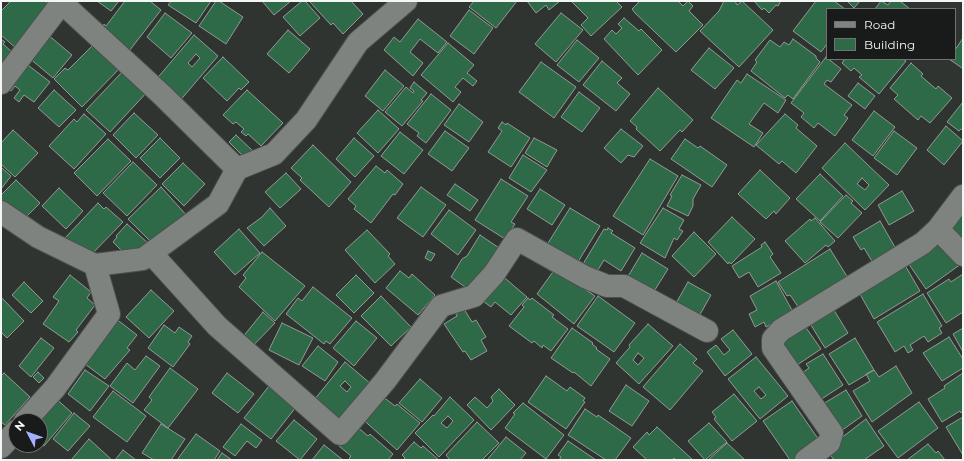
<!DOCTYPE html>
<html>
<head>
<meta charset="utf-8">
<style>
	body { margin:0 }
	#map { position:relative; width:964px; height:461px; overflow:hidden; background:#303431; font-family:Montserrat,sans-serif }
	canvas { display:block }
	.frame { position:absolute; inset:0; border:2px solid #f3f6f4; pointer-events:none }
	.legend { position:absolute; left:826px; top:8px; width:130px; height:52px; box-sizing:border-box; background:#191b1a; border:1px solid #707371; margin:0; padding:5px 7px; list-style:none; font-size:12px; color:#f3f6f4 }
	.legend li { display:flex; align-items:center; gap:8px; height:20px }
	.legend b { width:20px; border:1px solid #707371 }
	.north { position:absolute; left:8px; top:413px; width:40px; height:40px; box-sizing:border-box; background:#191b1a; border:1px solid #707371; border-radius:50%; rotate:311deg; font-size:11px; font-weight:700; line-height:16px; text-align:center; color:#f3f6f4 }
	.north::after { content:''; display:block; margin:auto; width:14px; height:18px; background:#a4b1fc; clip-path:polygon(50% 0,100% 100%,50% 72%,0 100%) }
</style>
</head>
<body>
<div id="map">
<canvas width="964" height="461"></canvas>
<div class="frame"></div>
<ul class="legend">
<li><b style="height:5px;background:#7e8380"></b>Road</li>
<li><b style="height:11px;background:#2e6a47"></b>Building</li>
</ul>
<div class="north">N</div>
</div>
<script>
const ctx = document.querySelector('canvas').getContext('2d');
ctx.lineJoin = 'round';
function fill(path, color) {
  ctx.fillStyle = color;
  ctx.fill(path, 'evenodd');
}
function toPath(rows) {
  const path = new Path2D();
  for (const r of rows) {
    path.moveTo(r[0], r[1]);
    for (let i = 2; i < r.length; i += 2) path.lineTo(r[i], r[i + 1]);
  }
  return path;
}
function strokePath(path, color, width, dash) {
  ctx.strokeStyle = color;
  ctx.lineWidth = width;
  ctx.lineCap = dash ? 'butt' : 'round';
  ctx.setLineDash(dash || []);
  ctx.stroke(path);
}
const building = toPath([
	[11,1,45,1,54,10,17,49,1,35,1,11,11,1],
	[97,1,119,1,111,11,97,1],
	[125,1,150,1,161,10,126,55,97,33,104,24,106,26,125,1],
	[171,1,211,1,196,23,168,5,171,1],
	[216,1,219,1,243,17,226,44,199,26,216,1],
	[262,1,291,1,274,15,262,1],
	[302,1,305,1,320,18,300,36,283,17,302,1],
	[311,1,351,1,363,14,343,34,333,23,331,25,310,2,311,1],
	[474,1,517,1,496,28,469,7,474,1],
	[527,1,560,1,549,10,546,5,536,13,527,1],
	[571,1,616,1,622,7,591,36,581,25,588,18,571,1],
	[640,1,678,1,683,6,688,1,693,6,689,11,703,25,676,52,635,13,632,9,640,1],
	[724,1,735,1,737,5,742,1,773,30,739,67,700,31,719,11,724,1],
	[754,1,781,1,778,6,776,5,769,13,764,8,762,10,754,1],
	[816,1,834,1,845,9,827,9,827,44,821,52,793,31,816,1],
	[847,1,860,1,854,8,847,1],
	[881,1,888,5,891,1,900,1,910,9,875,9,881,1],
	[469,10,493,28,474,54,450,36,469,10],
	[165,13,192,33,171,58,147,37,165,13],
	[561,13,583,30,556,62,535,44,561,13],
	[624,18,639,31,641,29,662,50,638,75,604,39,612,30,616,34,622,28,618,24,624,18],
	[418,19,447,42,438,53,420,39,410,52,423,63,413,76,384,50,394,37,400,42,418,19],
	[288,30,310,49,289,73,267,54,288,30],
	[47,34,72,55,53,78,28,57,47,34],
	[194,35,218,56,178,103,154,82,194,35],
	[196,54,200,58,192,67,188,63,196,54],
	[963,38,963,66,962,68,949,59,955,59,955,50,963,38],
	[1,39,5,42,3,44,12,52,3,62,1,61,1,39],
	[793,39,816,56,816,58,820,62,793,99,788,95,785,98,751,71,757,62,755,60,770,40,780,47,784,42,789,45,793,39],
	[577,40,599,58,579,82,557,65,577,40],
	[97,41,122,66,82,107,54,79,65,68,68,70,97,41],
	[448,43,474,65,467,73,477,81,473,86,463,78,455,87,461,92,453,102,421,75,448,43],
	[709,48,734,68,715,89,691,70,709,48],
	[223,57,249,82,241,90,239,88,227,101,203,78,223,57],
	[826,57,841,69,831,82,827,80,824,84,852,105,844,115,848,118,835,136,818,123,814,128,801,117,804,113,791,103,826,57],
	[842,59,903,59,906,61,879,94,859,77,862,75,854,68,851,71,842,63,844,60,842,59],
	[602,61,622,78,617,83,630,94,616,111,583,85,602,61],
	[24,62,50,82,34,102,24,95,19,102,14,98,20,90,15,86,11,91,4,86,24,62],
	[541,62,576,87,554,118,519,92,541,62],
	[911,63,923,74,921,76,936,89,938,86,952,98,930,123,921,116,918,120,894,99,898,95,890,88,911,63],
	[385,70,404,86,383,111,365,96,385,70],
	[123,71,149,90,110,132,86,110,123,71],
	[747,74,786,100,778,113,764,103,749,124,763,133,754,147,711,118,737,80,741,83,747,74],
	[414,82,427,93,421,100,423,101,402,126,385,112,406,87,413,93,414,91,410,88,414,82],
	[858,83,875,96,865,109,848,96,858,83],
	[658,88,693,120,682,132,680,130,660,151,636,129,637,127,630,121,658,88],
	[54,90,76,110,59,127,38,108,54,90],
	[247,90,283,123,261,146,248,134,246,136,241,132,244,129,236,122,233,124,223,115,247,90],
	[579,92,600,108,582,132,561,117,579,92],
	[431,94,451,110,426,143,417,136,419,133,407,124,431,94],
	[963,102,963,130,961,129,959,131,947,122,963,102],
	[459,104,483,122,469,142,444,125,459,104],
	[378,110,399,129,378,153,357,133,378,110],
	[874,111,895,127,873,156,852,140,874,111],
	[134,113,158,135,136,158,113,135,134,113],
	[84,114,106,134,74,169,49,146,74,119,77,122,84,114],
	[785,114,798,125,796,128,817,146,796,173,782,161,779,164,756,145,785,114],
	[502,122,506,125,507,123,530,138,511,167,488,152,502,131,498,128,502,122],
	[946,126,963,141,944,165,927,150,946,126],
	[621,129,643,146,634,157,628,155,621,163,604,148,621,129],
	[13,130,38,153,15,177,1,164,1,143,13,130],
	[445,131,469,148,452,171,428,154,445,131],
	[894,131,917,148,897,175,874,158,894,131],
	[400,132,423,150,404,174,381,156,400,132],
	[236,135,254,152,247,160,229,142,236,135],
	[160,138,180,158,160,178,140,158,160,138],
	[354,138,374,156,355,177,336,159,354,138],
	[534,138,557,150,547,167,525,153,534,138],
	[108,139,131,161,97,196,74,173,108,139],
	[685,139,698,148,700,146,727,165,712,187,671,159,685,139],
	[845,143,889,185,865,210,822,168,845,143],
	[862,178,869,185,865,190,857,184,862,178],
	[313,145,351,182,329,207,300,180,302,178,291,168,313,145],
	[523,155,547,170,531,192,509,178,523,155],
	[650,159,678,176,643,235,613,216,650,159],
	[133,162,157,185,127,216,103,193,133,162],
	[183,163,205,184,184,206,162,184,183,163],
	[376,166,385,173,387,170,403,184,395,195,393,194,371,223,354,209,356,206,348,199,376,166],
	[1,167,11,176,1,189,1,167],
	[760,170,790,198,776,214,774,211,766,219,738,194,760,170],
	[286,173,301,189,280,208,265,192,286,173],
	[820,174,843,196,820,221,796,199,820,174],
	[682,175,701,185,693,199,693,206,688,216,667,206,672,196,670,195,682,175],
	[501,179,528,196,511,222,515,224,505,239,475,220,501,179],
	[16,180,40,203,22,221,1,201,1,195,16,180],
	[455,184,478,200,470,211,447,195,455,184],
	[161,187,189,218,152,243,128,219,161,187],
	[421,187,446,205,423,237,397,218,421,187],
	[59,188,83,211,66,229,42,206,59,188],
	[540,189,565,205,552,225,527,209,540,189],
	[902,191,914,211,889,225,878,205,902,191],
	[846,195,853,201,851,203,862,213,838,238,820,222,846,195],
	[98,203,104,209,106,207,123,222,90,256,64,239,98,203],
	[270,208,286,226,264,246,247,228,262,217,270,208],
	[570,208,600,226,573,270,543,251,570,208],
	[663,208,684,220,679,229,683,231,677,240,674,238,665,258,640,243,663,208],
	[963,209,963,247,944,226,963,209],
	[449,210,476,230,458,255,431,234,449,210],
	[732,217,755,239,731,264,729,262,728,264,708,242,732,217],
	[815,218,835,241,828,247,826,245,805,263,785,241,810,219,811,221,815,218],
	[880,221,896,249,873,263,864,248,861,250,853,237,880,221],
	[127,224,149,244,128,257,113,242,117,237,116,236,127,224],
	[608,228,613,231,611,233,635,248,621,271,604,260,596,273,583,264,604,229,607,230,608,228],
	[239,229,260,253,235,275,214,252,239,229],
	[367,230,390,254,388,256,395,264,375,283,345,250,367,230],
	[694,232,716,254,694,277,672,256,694,232],
	[480,235,505,252,475,294,451,277,462,259,467,256,480,235],
	[943,238,961,264,926,289,906,260,943,238],
	[765,242,773,254,770,257,781,273,758,287,749,272,739,278,732,266,762,247,761,245,765,242],
	[830,249,848,278,799,308,790,295,787,296,778,282,830,249],
	[428,251,435,254,431,261,425,258,428,251],
	[262,252,305,286,275,321,239,287,246,278,243,275,262,252],
	[642,253,668,269,653,293,627,278,642,253],
	[902,260,920,291,874,319,856,287,902,260],
	[555,269,595,296,574,324,537,294,555,269],
	[400,271,409,278,412,274,435,295,418,315,386,288,400,271],
	[500,274,527,297,511,315,495,302,491,307,483,301,500,274],
	[963,274,963,312,946,323,927,293,949,279,951,282,963,274],
	[70,275,91,292,87,298,95,305,76,330,78,332,69,342,43,324,59,301,53,297,70,275],
	[356,275,374,293,354,313,336,295,356,275],
	[776,281,793,312,766,327,764,322,755,327,749,314,757,310,750,296,776,281],
	[24,282,43,301,31,313,12,295,24,282],
	[688,282,711,295,698,318,675,305,688,282],
	[313,287,352,318,330,344,326,341,324,344,286,314,298,298,302,301,313,287],
	[151,290,174,311,149,338,126,317,151,290],
	[923,294,942,326,939,328,942,333,928,342,924,336,910,345,913,350,908,353,904,346,895,352,877,322,923,294],
	[381,296,411,327,391,346,361,316,381,296],
	[598,296,635,323,614,352,577,326,598,296],
	[1,297,24,321,7,338,1,332,1,297],
	[528,298,530,300,532,298,554,315,552,317,568,329,551,351,543,345,542,348,534,341,532,343,509,326,524,307,522,305,528,298],
	[829,302,848,333,825,348,806,317,829,302],
	[464,309,472,322,476,320,486,337,481,340,487,351,471,360,465,351,463,352,444,324,457,316,456,314,464,309],
	[263,312,275,323,247,352,238,343,263,312],
	[115,318,137,335,127,348,130,350,105,379,81,361,115,318],
	[356,321,377,338,354,366,333,348,356,321],
	[802,322,821,349,797,365,779,338,802,322],
	[282,323,313,338,299,365,269,350,282,323],
	[648,324,673,346,639,384,616,363,630,347,629,345,648,324],
	[638,353,644,358,638,365,633,360,638,353],
	[164,325,175,333,179,327,192,336,188,342,190,344,173,367,148,348,164,325],
	[572,328,593,343,592,344,597,348,596,349,610,359,591,386,574,372,573,373,551,358,572,328],
	[963,328,963,352,953,334,963,328],
	[733,330,752,354,725,376,707,352,716,345,724,355,730,350,721,339,733,330],
	[949,337,963,359,963,368,942,381,923,353,949,337],
	[41,338,54,348,31,377,19,366,41,338],
	[855,338,874,370,849,385,829,354,855,338],
	[680,344,697,359,693,363,703,371,670,410,643,387,680,344],
	[318,346,338,362,325,381,302,366,318,346],
	[823,354,843,385,820,400,802,373,809,368,806,364,823,354],
	[146,356,160,366,133,403,110,386,127,363,135,370,146,356],
	[756,357,788,396,760,419,728,379,756,357],
	[759,387,766,395,761,399,754,391,759,387],
	[345,362,371,384,341,421,314,400,345,362],
	[345,381,351,387,347,392,340,386,345,381],
	[896,366,912,393,872,422,853,391,870,381,866,374,874,370,879,377,896,366],
	[170,368,198,389,168,428,144,410,152,400,149,397,170,368],
	[85,370,109,386,90,411,68,394,85,370],
	[38,372,44,378,39,383,33,377,38,372],
	[4,373,30,397,5,425,1,422,1,376,4,373],
	[227,373,254,394,238,413,212,393,227,373],
	[963,373,963,411,961,413,960,411,942,422,928,399,945,388,944,386,963,373],
	[546,376,567,391,570,387,585,398,583,401,585,402,566,429,528,402,546,376],
	[420,379,442,398,422,422,399,403,420,379],
	[626,385,649,401,632,426,609,411,626,385],
	[269,386,296,407,271,439,244,418,269,386],
	[499,389,515,405,491,430,467,405,475,397,487,408,493,401,491,397,499,389],
	[846,390,862,416,841,431,823,404,846,390],
	[113,391,146,416,127,442,93,417,113,391],
	[378,393,395,406,397,404,420,423,397,450,359,416,378,393],
	[734,394,757,421,732,441,714,419,716,417,712,412,734,394],
	[53,396,72,413,44,446,40,443,40,421,31,421,53,396],
	[450,397,474,420,439,457,415,433,433,415,434,416,450,397],
	[448,416,453,421,447,428,441,423,448,416],
	[792,401,821,443,796,460,790,460,763,421,792,401],
	[919,402,938,428,898,458,878,431,919,402],
	[523,403,564,435,546,459,505,428,515,414,513,413,523,403],
	[585,409,597,417,598,415,631,438,615,460,606,460,568,435,585,409],
	[74,413,90,426,68,451,53,439,74,413],
	[963,417,963,455,946,427,963,417],
	[866,419,884,446,864,460,834,460,829,453,836,442,866,419],
	[294,420,317,439,300,460,276,441,294,420],
	[477,422,499,443,482,460,450,460,446,455,477,422],
	[709,423,727,442,705,460,688,441,709,423],
	[161,424,185,439,171,460,154,460,142,453,161,424],
	[241,424,262,440,256,448,247,441,235,456,223,447,241,424],
	[356,426,368,436,370,434,393,454,388,460,351,460,349,458,351,456,339,446,356,426],
	[657,427,693,460,676,460,674,458,672,460,647,460,633,447,647,432,649,435,657,427],
	[196,434,220,451,214,460,177,460,196,434],
	[506,437,526,453,520,460,487,460,506,437],
	[89,439,112,460,71,460,89,439],
	[568,441,596,460,559,460,561,457,558,455,568,441],
	[414,442,421,448,423,446,439,460,403,460,405,458,402,455,414,442],
	[727,443,745,460,708,460,727,443],
	[928,444,936,453,938,451,945,460,907,460,928,444],
	[324,445,343,460,312,460,324,445],
	[123,450,136,460,115,460,123,450],
	[222,453,232,460,217,460,222,453]
]);
fill(building, '#2e6a47');
strokePath(building, '#949995', 1);
const street = toPath([
	[62,3,162,95,237,169,274,154,306,120,358,42,406,1],
	[1,83,63,1],
	[1,212,38,237,95,265,143,259,218,204,237,169],
	[938,229,963,196],
	[151,253,217,326,340,434,385,381,441,306,474,296,494,274,517,239,585,277,607,286,624,286,707,331],
	[25,421,55,388,109,314,95,265],
	[1,447,16,431],
	[806,460,829,443,832,433,773,348,773,339,781,330,923,243,938,229,963,255]
]);
strokePath(street, '#4d504e', 24);
strokePath(street, '#7e8380', 22);
</script>
</body>
</html>
